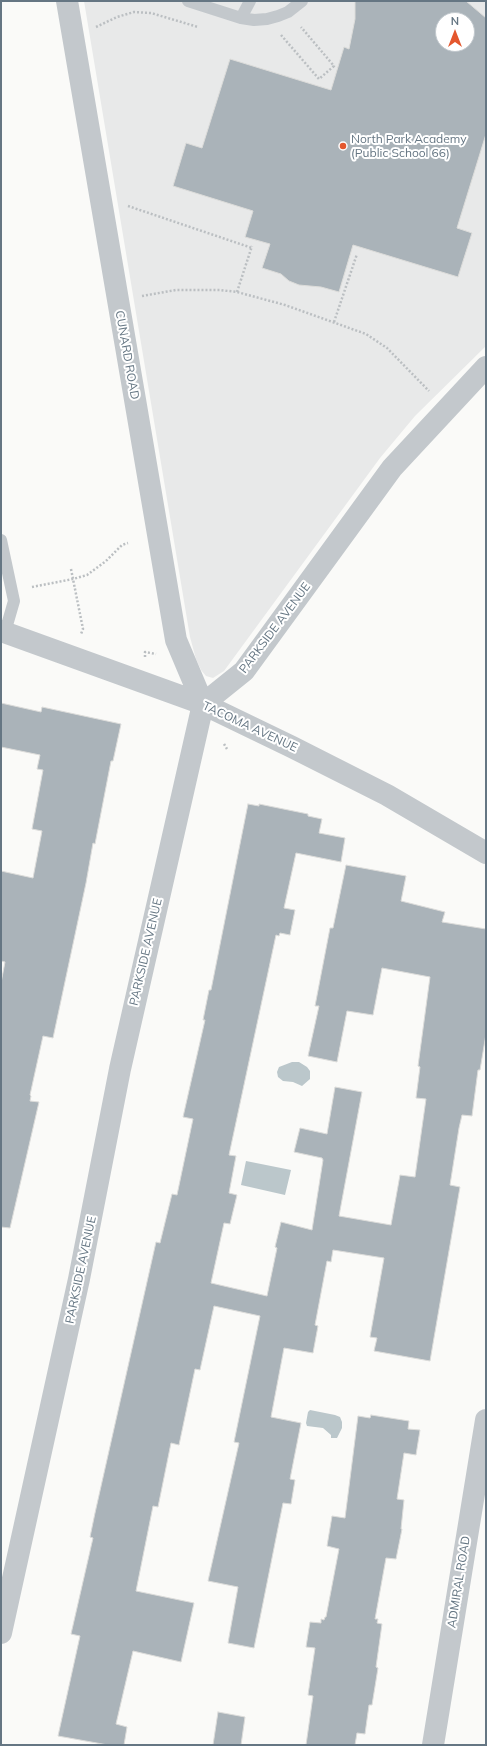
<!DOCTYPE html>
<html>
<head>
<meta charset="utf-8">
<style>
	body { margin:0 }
	#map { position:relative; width:487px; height:1746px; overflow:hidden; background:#fafaf8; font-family:Mulish,sans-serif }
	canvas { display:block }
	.frame { position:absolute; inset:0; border:2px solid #657683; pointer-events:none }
	.north { position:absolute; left:435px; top:12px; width:40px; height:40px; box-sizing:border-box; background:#fff; border:1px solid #c1c8cd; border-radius:50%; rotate:0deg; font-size:11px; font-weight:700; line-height:16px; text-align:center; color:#657683 }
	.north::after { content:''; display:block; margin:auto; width:14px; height:18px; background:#e4572e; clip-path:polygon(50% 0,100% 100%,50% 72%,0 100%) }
</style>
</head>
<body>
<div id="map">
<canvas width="487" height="1746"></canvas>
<div class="frame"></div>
<div class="north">N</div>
</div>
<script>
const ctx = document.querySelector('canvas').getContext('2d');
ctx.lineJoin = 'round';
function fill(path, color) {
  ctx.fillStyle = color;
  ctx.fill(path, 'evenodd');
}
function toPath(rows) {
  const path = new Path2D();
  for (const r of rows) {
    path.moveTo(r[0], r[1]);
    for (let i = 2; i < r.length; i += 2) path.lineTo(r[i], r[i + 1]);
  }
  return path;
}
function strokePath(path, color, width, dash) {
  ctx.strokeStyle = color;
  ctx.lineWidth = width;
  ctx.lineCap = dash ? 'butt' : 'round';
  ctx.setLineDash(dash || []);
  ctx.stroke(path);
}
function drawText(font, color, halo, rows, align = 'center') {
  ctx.font = font + ' Mulish,sans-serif';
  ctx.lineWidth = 4;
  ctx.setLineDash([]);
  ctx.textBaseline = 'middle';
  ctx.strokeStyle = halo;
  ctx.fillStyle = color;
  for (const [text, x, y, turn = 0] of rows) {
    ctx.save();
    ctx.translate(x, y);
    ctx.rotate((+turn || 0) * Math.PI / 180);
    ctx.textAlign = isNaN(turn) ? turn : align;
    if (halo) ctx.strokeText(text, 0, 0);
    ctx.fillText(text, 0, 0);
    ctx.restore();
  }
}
fill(toPath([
	[84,1,486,1,486,346,415,416,380,458,224,671,213,678,206,676,201,670,196,659,190,637],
	[443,20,467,20,467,44,443,44]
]), '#e8e9e9');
fill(toPath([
	[292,1062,299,1062,307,1067,310,1071,310,1079,302,1086,293,1082,283,1081,278,1077,277,1072,279,1067],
	[246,1161,291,1170,285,1195,241,1185],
	[310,1410,335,1415,340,1417,342,1422,342,1428,337,1438,331,1438,331,1435,323,1428,307,1426,306,1423,308,1412]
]), '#bbc7cb');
const building = toPath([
	[355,1,466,1,486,18,486,134,457,228,472,233,458,277,353,245,339,292,321,287,299,285,289,281,281,274,262,268,270,244,245,237,253,211,173,186,186,143,202,148,230,59,331,90,344,47,349,49,355,19,355,1],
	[443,20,467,20,467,44,443,44,443,20],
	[1,703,41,712,42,707,121,724,113,761,111,761,95,844,93,843,86,883,53,1038,43,1036,30,1095,31,1096,30,1101,39,1102,10,1228,1,1227,1,983,5,962,1,961,1,871,33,878,42,831,32,829,43,770,37,769,40,755,1,747,1,703],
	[248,804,259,806,259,804,308,814,308,816,322,819,319,833,345,838,341,862,296,853,284,908,295,910,290,935,280,933,279,936,276,935,229,1155,236,1156,229,1193,237,1195,230,1224,224,1223,211,1283,267,1296,277,1248,275,1247,281,1222,312,1230,323,1160,322,1158,294,1152,300,1128,327,1134,335,1087,362,1092,339,1216,391,1225,400,1175,415,1177,426,1099,416,1098,420,1067,418,1066,430,977,382,968,373,1015,347,1011,337,1062,308,1056,319,1006,315,1006,330,928,333,928,346,865,406,876,401,901,445,912,442,922,486,929,486,1034,480,1070,478,1070,472,1116,462,1115,459,1128,450,1185,460,1187,430,1361,374,1351,377,1338,370,1337,384,1258,333,1250,331,1262,327,1261,315,1325,318,1326,313,1353,284,1348,271,1417,301,1423,290,1479,295,1480,291,1504,283,1503,254,1648,228,1643,238,1587,208,1581,239,1443,234,1442,260,1316,214,1306,200,1370,195,1369,179,1445,171,1443,158,1507,153,1506,136,1591,194,1603,181,1662,133,1651,116,1724,127,1727,124,1745,108,1745,58,1736,80,1636,71,1634,93,1538,90,1537,95,1513,156,1242,160,1243,172,1194,177,1195,193,1119,183,1117,205,1020,203,1020,209,990,211,990,248,804],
	[371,1415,409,1421,408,1429,420,1430,416,1455,404,1453,397,1499,404,1500,401,1529,402,1529,396,1559,386,1558,375,1619,378,1619,377,1623,382,1624,376,1667,378,1668,372,1705,369,1705,365,1734,357,1733,355,1745,306,1745,313,1696,308,1695,315,1648,306,1647,310,1622,321,1623,321,1619,324,1620,325,1617,326,1617,339,1549,327,1546,332,1516,345,1518,358,1416,370,1418,371,1415],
	[218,1712,245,1717,241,1745,213,1745,218,1712]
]);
fill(building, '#aab3b9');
strokePath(building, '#dcdcda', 1);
strokePath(toPath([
	[96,27,117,17,134,12,151,13,198,27],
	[281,35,319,79,334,66,301,27],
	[128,206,252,248],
	[237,292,252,246],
	[142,296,176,290,220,290,237,292,285,305,366,334,387,348,429,391],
	[334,322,357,254],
	[71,569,83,629,81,634],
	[32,587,73,579,87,575,106,561,122,545,128,543],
	[145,657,145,652,156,654],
	[224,744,227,749]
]), '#bbbfc2', 2.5, [2, 2]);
strokePath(toPath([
	[188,1,241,18,254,20,267,19,278,16,288,12,302,1],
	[241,18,250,1],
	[1,540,14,601,5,632]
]), '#c3c8cc', 12);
strokePath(toPath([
	[67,1,176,640,203,704],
	[1,631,203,704,292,747,387,795,486,853],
	[1,1633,79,1279,120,1069,203,704,244,671,392,468,486,367],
	[433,1745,486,1420]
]), '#c3c8cc', 22);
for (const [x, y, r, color] of [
	[343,146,4,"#e4572e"]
]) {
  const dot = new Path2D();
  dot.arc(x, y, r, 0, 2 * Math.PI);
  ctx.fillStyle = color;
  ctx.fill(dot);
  strokePath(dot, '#fff', 1.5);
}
drawText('12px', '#657683', '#fff', [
	["North Park Academy",351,139],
	["(Public School 66)",351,153]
], 'left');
drawText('12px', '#657683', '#fff', [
	["CUNARD ROAD",127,355,80],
	["PARKSIDE AVENUE",275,628,-53],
	["TACOMA AVENUE",250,727,25],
	["PARKSIDE AVENUE",146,952,-77],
	["PARKSIDE AVENUE",81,1270,-78],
	["ADMIRAL ROAD",459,1582,-81]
]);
</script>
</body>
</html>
